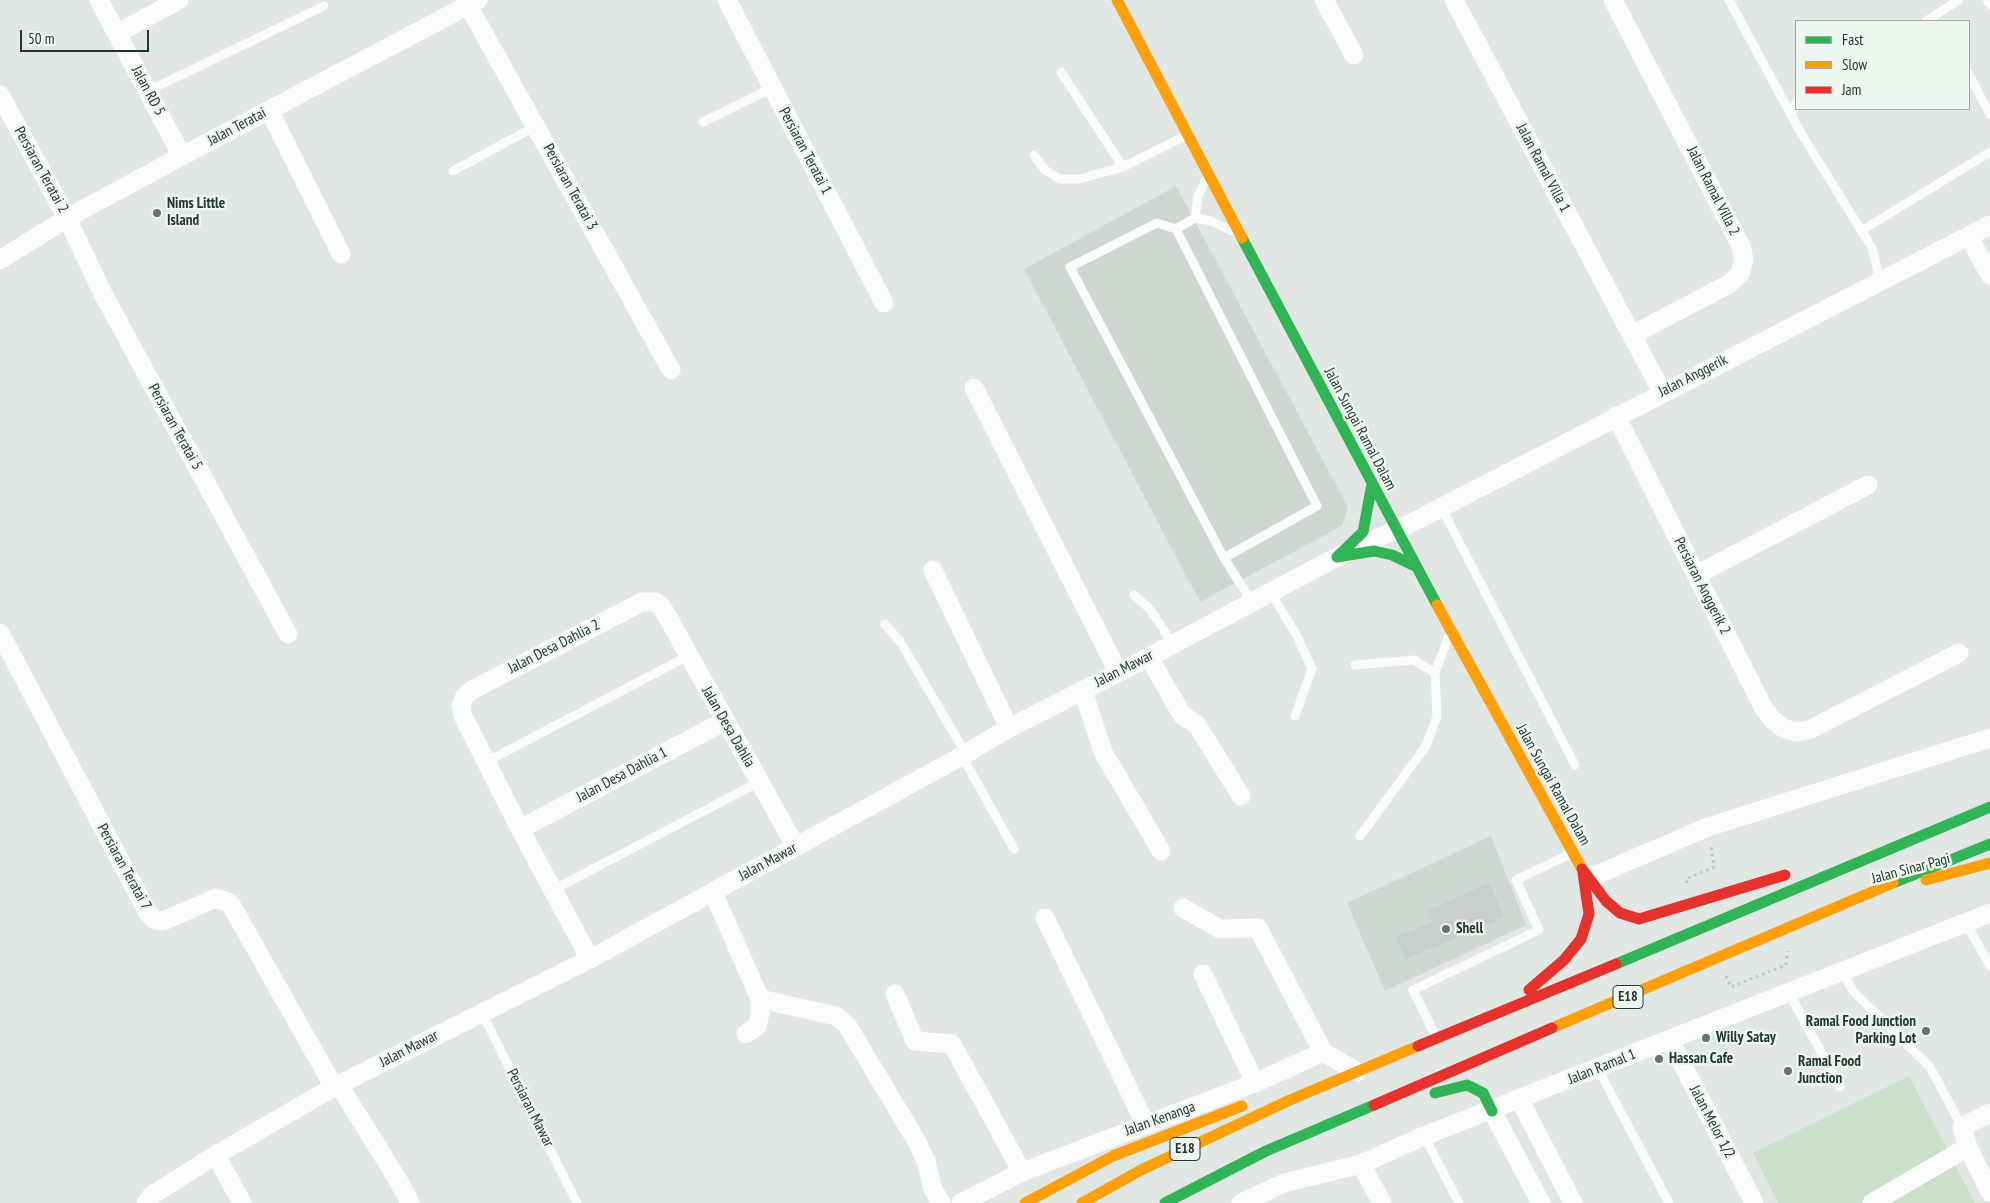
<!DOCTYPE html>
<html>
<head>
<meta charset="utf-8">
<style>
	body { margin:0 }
	#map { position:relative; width:1990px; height:1203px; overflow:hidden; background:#e1e7e2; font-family:"PT Sans Narrow",sans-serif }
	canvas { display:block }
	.legend { position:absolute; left:1795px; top:20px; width:175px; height:90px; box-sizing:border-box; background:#eef6f0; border:1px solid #9caaa2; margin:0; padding:6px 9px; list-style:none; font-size:15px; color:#20392c }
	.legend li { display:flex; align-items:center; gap:10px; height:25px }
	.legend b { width:25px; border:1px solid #9caaa2 }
	.scale { position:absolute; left:20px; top:30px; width:129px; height:22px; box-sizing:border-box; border:2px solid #20392c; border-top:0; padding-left:6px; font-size:15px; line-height:18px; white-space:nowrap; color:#20392c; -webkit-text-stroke:4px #eef6f0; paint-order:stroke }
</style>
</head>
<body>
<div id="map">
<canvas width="1990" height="1203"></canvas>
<ul class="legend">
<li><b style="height:6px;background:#30b455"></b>Fast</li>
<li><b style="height:6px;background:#ff9f0a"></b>Slow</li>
<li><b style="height:6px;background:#e5322d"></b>Jam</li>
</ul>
<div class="scale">50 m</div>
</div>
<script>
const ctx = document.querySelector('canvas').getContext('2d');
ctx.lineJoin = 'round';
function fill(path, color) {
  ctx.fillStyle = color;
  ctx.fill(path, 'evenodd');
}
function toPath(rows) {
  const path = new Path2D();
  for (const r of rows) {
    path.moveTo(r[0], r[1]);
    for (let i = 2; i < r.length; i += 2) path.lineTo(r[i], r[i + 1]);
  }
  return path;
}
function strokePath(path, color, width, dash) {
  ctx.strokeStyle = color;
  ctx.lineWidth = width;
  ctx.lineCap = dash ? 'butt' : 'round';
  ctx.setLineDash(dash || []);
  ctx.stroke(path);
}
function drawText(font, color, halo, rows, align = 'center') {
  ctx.font = font + ' "PT Sans Narrow",sans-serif';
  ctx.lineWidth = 5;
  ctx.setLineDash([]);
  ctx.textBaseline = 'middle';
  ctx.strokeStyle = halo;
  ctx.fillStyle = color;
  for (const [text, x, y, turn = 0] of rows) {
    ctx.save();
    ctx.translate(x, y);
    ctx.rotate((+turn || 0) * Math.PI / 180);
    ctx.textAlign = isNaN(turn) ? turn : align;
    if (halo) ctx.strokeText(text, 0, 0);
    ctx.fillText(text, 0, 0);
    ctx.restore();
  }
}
fill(toPath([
	[1176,186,1348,507,1342,526,1200,602,1024,269],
	[1491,836,1526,925,1385,991,1347,903]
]), '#ced8d1');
fill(toPath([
	[1909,1076,1975,1203,1778,1203,1753,1153]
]), '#cae0ca');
fill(toPath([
	[1489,883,1504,917,1406,959,1396,937,1434,921,1429,910]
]), '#c8ceca');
strokePath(toPath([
	[1687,883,1686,879,1714,867,1711,845],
	[1726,976,1731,987,1786,965,1787,951]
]), '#bfc7c2', 3, [2.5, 4]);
strokePath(toPath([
	[1729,0,1801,133,1872,248,1880,281],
	[1987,0,1990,5],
	[1926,21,1959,0],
	[1061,72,1123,167],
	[1969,74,1990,115],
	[148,91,324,6],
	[1791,115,1796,103],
	[703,122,772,88],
	[1034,155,1045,170,1060,179,1079,179,1123,167,1185,136],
	[453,171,536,126],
	[1195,218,1198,196,1206,180],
	[1176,229,1195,218,1211,221,1232,231],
	[1861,231,1990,152],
	[1441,507,1575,765],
	[1224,558,1317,506,1176,229,1157,223,1070,267,1224,558,1252,602],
	[1271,593,1296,634,1312,669,1295,716],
	[1134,595,1150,609,1173,644],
	[885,624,901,643,966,754],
	[1355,665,1414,660,1435,673],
	[962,756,1014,849],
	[486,762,688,656],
	[1360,836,1426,746,1437,716,1435,673,1448,638],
	[553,890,759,782],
	[1966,923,1990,966],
	[1842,972,1853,991,1930,1067,1962,1127],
	[1789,993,1840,1087],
	[482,1013,577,1203],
	[1435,1035,1413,990,1539,930,1516,880,1572,853],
	[1598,1069,1669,1203],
	[1424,1136,1459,1203]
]), '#fafbfb', 9);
strokePath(toPath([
	[99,0,182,156],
	[727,0,884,303],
	[1324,0,1354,55],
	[1454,0,1662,392],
	[1613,0,1741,246,1744,259,1740,274,1729,284,1632,335],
	[468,5,671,370],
	[118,33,179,0],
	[0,95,67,218,102,292,288,634],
	[269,110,341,254],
	[1969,237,1990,275],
	[0,260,67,218,182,156,478,0],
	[974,388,1118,672],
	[1616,416,1763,707,1772,719,1783,728,1796,732,1809,730,1959,653],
	[933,570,1009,728],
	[1696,575,1868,485],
	[0,633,148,913,155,920,163,921,216,898,230,903,334,1087],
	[1149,657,1182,715,1197,725,1241,796],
	[1083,691,1103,752,1161,851],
	[520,829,725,721],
	[1589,878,1708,827,1990,738],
	[713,892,760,999,760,1013,757,1026,746,1034],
	[1183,908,1220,929,1258,928,1323,1052],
	[1045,918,1146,1125],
	[590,959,520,829,463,716,461,705,465,696,472,690,642,602,656,602,662,607,796,847],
	[1203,974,1255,1083],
	[895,994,915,1041,952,1044,1022,1172],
	[760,999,836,1016,847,1025,916,1140,926,1161,933,1189,941,1203],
	[1670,1040,1754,1203],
	[1323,1052,1357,1072],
	[339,1085,398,1180,410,1203],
	[1520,1100,1573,1203],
	[1492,1111,1541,1203],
	[1990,1113,1962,1127,1968,1147,1990,1192],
	[216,1155,242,1203],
	[1361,1164,1382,1203],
	[146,1203,152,1195,216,1155,334,1087,590,959,962,756,1009,728,1149,657,1337,557,1417,520,1990,225],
	[961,1203,1022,1172,1255,1083,1323,1052],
	[1241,1203,1284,1183,1361,1164,1424,1136,1990,913],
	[1872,1203,1968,1147]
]), '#fafbfb', 19);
strokePath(toPath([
	[1242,238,1437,605],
	[1337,557,1363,532,1372,484],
	[1337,557,1374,551,1392,555,1415,566],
	[1893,883,1990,844],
	[1616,964,1990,807],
	[1435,1093,1467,1085,1483,1093,1492,1111],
	[1165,1203,1266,1151,1374,1105]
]), '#30b455', 11);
strokePath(toPath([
	[1117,0,1242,238],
	[1437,605,1582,869],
	[1926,880,1990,863],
	[1552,1028,1893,883],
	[1025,1203,1113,1156,1242,1106],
	[1082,1203,1141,1170,1290,1100,1418,1046]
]), '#ff9f0a', 11);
strokePath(toPath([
	[1582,869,1606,901,1620,913,1639,919,1785,875],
	[1529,990,1564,960,1581,939,1589,914,1583,873],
	[1418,1046,1616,964],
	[1374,1105,1552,1028]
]), '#e5322d', 11);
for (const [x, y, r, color] of [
	[157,213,5,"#64766c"],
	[1446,929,5,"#64766c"],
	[1926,1031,5,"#64766c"],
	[1706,1038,5,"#64766c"],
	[1659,1059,5,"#64766c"],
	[1788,1071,5,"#64766c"]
]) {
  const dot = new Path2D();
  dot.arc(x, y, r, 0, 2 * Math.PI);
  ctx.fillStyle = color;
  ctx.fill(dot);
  strokePath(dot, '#eef6f0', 2);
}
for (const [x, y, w] of [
	[1628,997,30],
	[1185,1149,30]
]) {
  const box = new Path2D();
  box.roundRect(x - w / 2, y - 11.5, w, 23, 4);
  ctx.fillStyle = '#eef6f0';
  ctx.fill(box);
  strokePath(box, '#20392c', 1);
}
drawText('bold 14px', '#20392c', null, [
	["E18",1628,997],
	["E18",1185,1149]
]);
drawText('15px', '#20392c', '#eef6f0', [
	["Jalan RD 5",148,91,62],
	["Jalan Teratai",237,127,-28],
	["Persiaran Teratai 1",805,151,62],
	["Jalan Ramal Villa 1",1543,168,62],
	["Persiaran Teratai 2",41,170,61],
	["Persiaran Teratai 3",570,187,61],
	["Jalan Ramal Villa 2",1713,191,63],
	["Jalan Anggerik",1693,376,-27],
	["Persiaran Teratai 5",175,427,61],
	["Jalan Sungai Ramal Dalam",1360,429,62],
	["Persiaran Anggerik 2",1702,586,63],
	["Jalan Desa Dahlia 2",554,647,-27],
	["Jalan Mawar",1124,669,-27],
	["Jalan Desa Dahlia",728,727,60],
	["Jalan Desa Dahlia 1",622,775,-28],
	["Jalan Sungai Ramal Dalam",1553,785,61],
	["Jalan Mawar",768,862,-28],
	["Persiaran Teratai 7",124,867,61],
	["Jalan Sinar Pagi",1911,869,-15],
	["Jalan Mawar",409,1049,-27],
	["Jalan Ramal 1",1602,1067,-22],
	["Persiaran Mawar",530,1108,63],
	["Jalan Kenanga",1160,1119,-20],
	["Jalan Melor 1/2",1712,1122,62]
]);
drawText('bold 15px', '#20392c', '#eef6f0', [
	["Nims Little",167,204],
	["Island",167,221],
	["Shell",1456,929],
	["Ramal Food Junction",1916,1022,"right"],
	["Parking Lot",1916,1039,"right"],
	["Willy Satay",1716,1038],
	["Hassan Cafe",1669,1059],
	["Ramal Food",1798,1062],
	["Junction",1798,1079]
], 'left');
</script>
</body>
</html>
